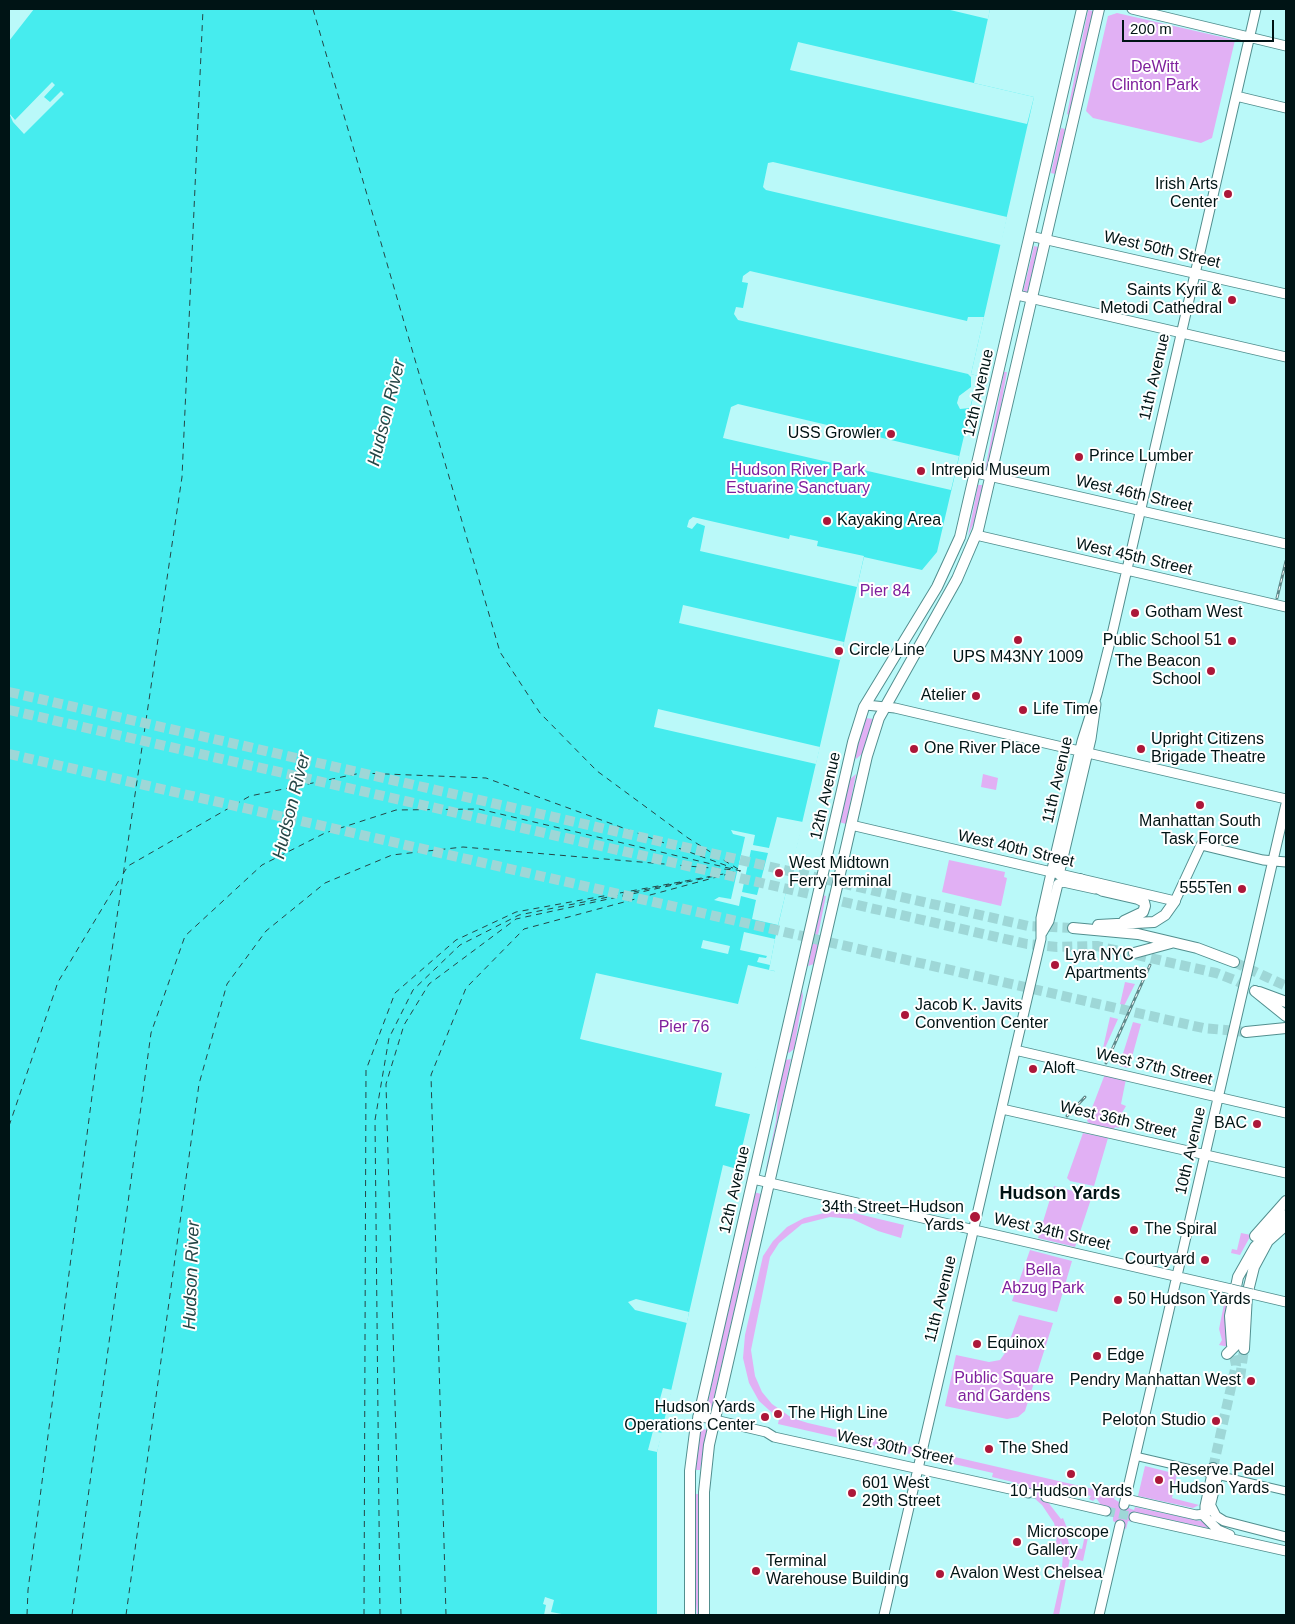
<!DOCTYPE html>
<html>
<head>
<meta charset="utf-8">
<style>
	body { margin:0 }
	#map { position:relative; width:1295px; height:1624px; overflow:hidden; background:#baf9f9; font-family:Helvetica,sans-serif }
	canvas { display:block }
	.frame { position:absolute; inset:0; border:10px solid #001415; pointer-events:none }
	.scale { position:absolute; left:1122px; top:20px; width:152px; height:22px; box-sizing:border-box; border:2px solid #001415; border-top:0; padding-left:6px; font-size:15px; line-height:18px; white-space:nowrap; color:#001415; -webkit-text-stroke:4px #fff; paint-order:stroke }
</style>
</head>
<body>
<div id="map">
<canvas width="1295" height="1624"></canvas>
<div class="frame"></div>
<div class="scale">200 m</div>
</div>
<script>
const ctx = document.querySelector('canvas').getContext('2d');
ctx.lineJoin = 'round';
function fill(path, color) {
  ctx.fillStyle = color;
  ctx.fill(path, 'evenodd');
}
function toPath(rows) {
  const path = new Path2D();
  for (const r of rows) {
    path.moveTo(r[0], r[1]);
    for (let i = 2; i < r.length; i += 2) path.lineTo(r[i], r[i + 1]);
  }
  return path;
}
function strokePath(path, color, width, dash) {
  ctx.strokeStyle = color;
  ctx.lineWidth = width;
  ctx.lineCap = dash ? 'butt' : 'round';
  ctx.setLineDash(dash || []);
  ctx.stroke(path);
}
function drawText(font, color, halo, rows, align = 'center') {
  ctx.font = font + ' Helvetica,sans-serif';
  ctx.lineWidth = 4;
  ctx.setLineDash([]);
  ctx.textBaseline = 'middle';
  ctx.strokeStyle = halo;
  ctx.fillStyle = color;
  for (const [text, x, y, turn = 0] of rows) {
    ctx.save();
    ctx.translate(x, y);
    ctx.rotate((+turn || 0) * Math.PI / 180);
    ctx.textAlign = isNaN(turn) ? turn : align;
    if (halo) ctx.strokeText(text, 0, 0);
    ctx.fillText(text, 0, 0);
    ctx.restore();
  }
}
fill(toPath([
	[1088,10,1093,11,1069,115,1067,114],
	[1117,13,1235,40,1212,138,1201,143,1093,118,1086,111,1108,16],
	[1061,128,1065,129,1055,174,1051,173],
	[1034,246,1038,247,1027,293,1023,292],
	[1004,372,1007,372,999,416,986,471,985,470],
	[978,485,983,485,975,520,968,536],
	[865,718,874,719,862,754,856,759,855,756],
	[856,774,846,824,839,822,849,780],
	[983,774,998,778,996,790,981,787],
	[949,860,1005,872,1004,877,1007,878,1001,906,942,892],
	[823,895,826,896,818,935,818,945,814,964,808,966],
	[1125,982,1135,984,1124,1006,1120,1004],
	[802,990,803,996,794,1049,789,1053,787,1051],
	[1110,1017,1118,1019,1101,1057],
	[1133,1022,1141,1024,1129,1068,1119,1066],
	[791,1059,767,1168,766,1169,776,1121,779,1082,785,1060],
	[1105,1074,1126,1079,1121,1104,1126,1106,1119,1118,1119,1128,1115,1127,1114,1129,1090,1124,1087,1121],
	[1083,1133,1108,1138,1094,1186,1070,1181,1067,1178],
	[1054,1186,1092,1196,1075,1247,1038,1238],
	[754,1192,761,1194,711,1410,709,1411,707,1407],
	[825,1206,904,1225,901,1238,878,1231,852,1219,830,1217,802,1224,779,1243,770,1257,751,1350,755,1376,762,1392,772,1404,792,1418,808,1423,1106,1492,1115,1496,1114,1499,1131,1509,1134,1510,1135,1507,1219,1525,1217,1530,1134,1512,1133,1522,1128,1521,1126,1529,1113,1521,1113,1517,1109,1516,1096,1498,1093,1501,1089,1499,1091,1496,1065,1490,1064,1495,1060,1494,1061,1489,1056,1488,1055,1493,1050,1492,1051,1487,1041,1485,1040,1488,1037,1488,1061,1519,1063,1518,1067,1528,1073,1529,1072,1532,1066,1531,1070,1549,1072,1547,1082,1549,1085,1535,1075,1532,1076,1530,1089,1533,1083,1561,1070,1558,1059,1615,1053,1615,1061,1579,1063,1555,1061,1540,1057,1555,1053,1554,1058,1533,1048,1531,1049,1527,1055,1527,1054,1523,1042,1505,1017,1483,992,1477,993,1473,778,1424,779,1419,759,1401,749,1383,743,1358,745,1335,763,1256,773,1241,787,1227,804,1218,824,1213],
	[1241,1233,1251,1235,1240,1255,1231,1253,1232,1249,1237,1250],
	[1030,1250,1072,1261,1057,1312,1012,1301],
	[1225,1299,1228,1300,1229,1347,1219,1345,1222,1340,1219,1329],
	[1019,1315,1053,1323,1025,1411,1018,1417,1007,1419,945,1406,956,1355,989,1362,1000,1360,1005,1353],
	[700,1428,707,1430,700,1470,695,1470],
	[1145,1466,1177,1474,1172,1498,1199,1505,1203,1503,1193,1508,1138,1496],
	[694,1494,699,1494,699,1615,697,1615,695,1592]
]), '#e1b0f4');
fill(toPath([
	[34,9,990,9,974,83,1034,97,971,374,978,376,974,393,937,552,922,570,864,557,775,939,769,970,775,971,743,1112,750,1114,737,1169,723,1165,657,1452,657,1615,9,1615,9,41]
]), '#46ecee');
fill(toPath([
	[946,9,990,9,988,19],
	[798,42,1034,97,1027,124,790,70],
	[52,82,55,85,44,97,50,102,61,91,64,94,24,134,13,122,9,113,15,120],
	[773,162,1007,217,1001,245,766,190,763,187,768,163],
	[750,271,967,321,968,317,984,317,971,374,978,376,970,408,960,409,957,403,959,396,971,387,971,377,968,374,738,320,734,314,736,307,743,308,748,283,742,282,743,276],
	[738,404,959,456,951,490,723,438,731,407],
	[693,517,789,539,790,535,818,541,817,546,864,556,857,587,700,551,705,526,697,523,692,529,687,527,689,520],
	[683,605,844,642,840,660,679,623],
	[658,709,820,747,816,764,654,727],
	[777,817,803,822,778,925,752,919,756,900,741,896,739,906,714,900,719,897,731,899,745,837,733,834,731,830,755,835,753,845,769,848],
	[751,850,768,853,757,895,742,892],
	[744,932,775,939,770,965,757,962,759,957,766,958,767,956,740,950],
	[703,940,730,946,728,954,701,948],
	[748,965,778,972,746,1110,751,1112,750,1114,715,1106,722,1073,580,1039,596,973,738,1004],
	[636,1299,689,1312,687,1323,635,1310,628,1302],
	[663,1388,672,1390,667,1409,658,1406],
	[653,1431,662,1433,657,1452,648,1450],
	[545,1597,554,1600,551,1612,567,1615,544,1615,546,1605,543,1604]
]), '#baf9f9');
strokePath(toPath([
	[313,9,500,652,540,713,597,771,688,838,738,869],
	[123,874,128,866,250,796,361,773,486,778,733,868],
	[9,1126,58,982,121,877],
	[27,1615,28,1590,103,1011,182,477,203,9],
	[72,1615,151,1033,185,936,262,865,325,833,396,810,479,809,741,871],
	[126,1615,199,1084,227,984,266,931,325,883,392,855,463,847,735,870],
	[364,1615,366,1070,395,993,456,940,516,912,740,871],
	[380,1615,375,1120,389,1038,413,990,460,945,519,915,688,881],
	[401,1615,386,1084,404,1025,429,984,516,919,715,876],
	[446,1615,431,1075,466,988,524,929,728,874]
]), '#254646', 1, [6, 5]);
strokePath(toPath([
	[1028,1493,1046,1497],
	[1106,1511,1134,1517]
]), '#9ed7d7', 9, [9, 4.5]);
strokePath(toPath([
	[9,692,1028,926,1073,928],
	[9,710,1027,944,1057,947,1097,946,1216,973,1237,981,1255,991],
	[9,754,1203,1028,1246,1032],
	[1234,962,1286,986],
	[1240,1378,1244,1349],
	[1213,1468,1236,1365,1232,1345]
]), '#9ed7d7', 10, [10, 5]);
const minor = toPath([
	[1135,1456,1286,1491]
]);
const major = toPath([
	[1132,9,1286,46],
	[1236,96,1286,108],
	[1030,236,1286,294],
	[1017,295,1286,357],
	[976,473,1286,544],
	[976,535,1286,607],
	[866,705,895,708,976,727,1286,799],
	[851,825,1175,901,1201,845,1263,860,1286,862],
	[1059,875,1091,739,1096,704],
	[1042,933,1049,921,1058,884,1063,882,1095,889],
	[1015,1050,1286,1113],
	[1002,1109,1286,1173],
	[753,1179,1231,1289],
	[1252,1294,1286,1302],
	[698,1416,766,1432,774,1437,1028,1493],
	[1212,1474,1205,1506,1205,1517,1218,1530,1230,1535],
	[1046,1497,1106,1511],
	[1126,1499,1196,1515,1205,1514],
	[1124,1505,1286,804],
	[1211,1506,1216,1516,1224,1521,1286,1537],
	[1209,1511,1218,1475],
	[1134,1517,1286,1551],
	[884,1615,1041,939,1041,918,1049,882,1082,741,1097,694,1113,630,1256,9],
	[1099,1615,1120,1525]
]);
const highway = toPath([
	[1080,879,1103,891,1138,899,1144,902,1145,906,1143,912,1124,921],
	[1098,925,1154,922,1165,915,1175,901],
	[1073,928,1138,934,1197,948,1234,962],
	[1134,953,1171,943],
	[1255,991,1286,1016],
	[1259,992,1286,1002],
	[1246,1032,1286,1028],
	[1255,1236,1286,1201],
	[1232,1345,1230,1316,1238,1277,1255,1247,1286,1215],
	[1244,1349,1247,1295,1254,1267,1268,1241,1286,1225],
	[1227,1354,1236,1345,1238,1302],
	[1212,1474,1213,1468],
	[690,1615,690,1471,695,1432,853,742,864,707,937,587,960,537,1082,9],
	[704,1615,704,1492,709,1445,867,756,879,718,957,579,978,530,1099,9]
]);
strokePath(minor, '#528f8f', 9);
strokePath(major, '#528f8f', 11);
strokePath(highway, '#528f8f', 12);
strokePath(minor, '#fff', 7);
strokePath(major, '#fff', 9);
strokePath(highway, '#fff', 10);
const rail = toPath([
	[1277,598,1286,561],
	[1106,1063,1150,965],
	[1067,1116,1085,1097]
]);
strokePath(rail, '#5f898a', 3);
strokePath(rail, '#fff', 1, [4]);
const majorBridge = toPath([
	[1231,1289,1252,1294]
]);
strokePath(majorBridge, '#528f8f', 11, []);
strokePath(majorBridge, '#fff', 9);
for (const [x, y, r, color] of [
	[1228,194,5,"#ac1739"],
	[1232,300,5,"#ac1739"],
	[891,434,5,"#ac1739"],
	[1079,457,5,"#ac1739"],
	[921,471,5,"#ac1739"],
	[827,521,5,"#ac1739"],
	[1135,613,5,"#ac1739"],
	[1018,640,5,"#ac1739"],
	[1232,641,5,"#ac1739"],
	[839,651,5,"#ac1739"],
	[1211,671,5,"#ac1739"],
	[976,696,5,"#ac1739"],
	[1023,710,5,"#ac1739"],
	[914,749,5,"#ac1739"],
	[1141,749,5,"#ac1739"],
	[1200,805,5,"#ac1739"],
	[779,873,5,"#ac1739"],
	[1242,889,5,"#ac1739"],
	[1055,965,5,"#ac1739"],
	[905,1015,5,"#ac1739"],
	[1033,1069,5,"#ac1739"],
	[1257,1124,5,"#ac1739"],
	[975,1217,6,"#ac1739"],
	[1134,1230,5,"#ac1739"],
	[1205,1260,5,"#ac1739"],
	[1118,1300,5,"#ac1739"],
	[977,1344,5,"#ac1739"],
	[1097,1356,5,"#ac1739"],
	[1251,1381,5,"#ac1739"],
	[778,1414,5,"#ac1739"],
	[765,1417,5,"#ac1739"],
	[1216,1421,5,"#ac1739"],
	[989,1449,5,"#ac1739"],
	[1071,1474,5,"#ac1739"],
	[1159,1480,5,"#ac1739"],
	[852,1493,5,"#ac1739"],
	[1017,1542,5,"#ac1739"],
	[756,1571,5,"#ac1739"],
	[940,1574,5,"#ac1739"]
]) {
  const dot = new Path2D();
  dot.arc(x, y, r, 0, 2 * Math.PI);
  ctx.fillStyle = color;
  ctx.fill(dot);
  strokePath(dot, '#fff', 2);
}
drawText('16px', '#7f209d', '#fff', [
	["DeWitt",1155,68],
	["Clinton Park",1155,86],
	["Hudson River Park",798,471],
	["Estuarine Sanctuary",798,489],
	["Pier 84",885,592],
	["Pier 76",684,1028],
	["Bella",1043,1271],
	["Abzug Park",1043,1289],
	["Public Square",1004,1379],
	["and Gardens",1004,1397]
]);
drawText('16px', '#001415', '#fff', [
	["Irish Arts",1218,185,"right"],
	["Center",1218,203,"right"],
	["Saints Kyril &",1222,291,"right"],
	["Metodi Cathedral",1222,309,"right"],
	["USS Growler",881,434,"right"],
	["Prince Lumber",1089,457],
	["Intrepid Museum",931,471],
	["Kayaking Area",837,521],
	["Gotham West",1145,613],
	["Public School 51",1222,641,"right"],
	["Circle Line",849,651],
	["UPS M43NY 1009",1018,658,"center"],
	["The Beacon",1201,662,"right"],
	["School",1201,680,"right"],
	["Atelier",966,696,"right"],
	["Life Time",1033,710],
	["Upright Citizens",1151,740],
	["Brigade Theatre",1151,758],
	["One River Place",924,749],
	["Manhattan South",1200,822,"center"],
	["Task Force",1200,840,"center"],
	["West Midtown",789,864],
	["Ferry Terminal",789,882],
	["555Ten",1232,889,"right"],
	["Lyra NYC",1065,956],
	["Apartments",1065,974],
	["Jacob K. Javits",915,1006],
	["Convention Center",915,1024],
	["Aloft",1043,1069],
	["BAC",1247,1124,"right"],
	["34th Street–Hudson",964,1208,"right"],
	["Yards",964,1226,"right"],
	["The Spiral",1144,1230],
	["Courtyard",1195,1260,"right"],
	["50 Hudson Yards",1128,1300],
	["Equinox",987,1344],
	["Edge",1107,1356],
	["Pendry Manhattan West",1241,1381,"right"],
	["Hudson Yards",755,1408,"right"],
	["Operations Center",755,1426,"right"],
	["The High Line",788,1414],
	["Peloton Studio",1206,1421,"right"],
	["The Shed",999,1449],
	["Reserve Padel",1169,1471],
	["Hudson Yards",1169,1489],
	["601 West",862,1484],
	["29th Street",862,1502],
	["10 Hudson Yards",1071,1492,"center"],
	["Microscope",1027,1533],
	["Gallery",1027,1551],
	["Terminal",766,1562],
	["Warehouse Building",766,1580],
	["Avalon West Chelsea",950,1574]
], 'left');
drawText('16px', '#001415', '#fff', [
	["West 50th Street",1162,250,13],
	["11th Avenue",1155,377,-77],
	["12th Avenue",979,393,-77],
	["West 46th Street",1134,494,13],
	["West 45th Street",1134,557,13],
	["11th Avenue",1058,780,-77],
	["12th Avenue",826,796,-77],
	["West 40th Street",1016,849,13],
	["West 37th Street",1154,1067,13],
	["West 36th Street",1118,1120,13],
	["10th Avenue",1191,1151,-77],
	["12th Avenue",735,1190,-77],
	["West 34th Street",1052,1232,13],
	["11th Avenue",941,1299,-76],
	["West 30th Street",895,1448,12]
]);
drawText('italic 18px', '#254646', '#fff', [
	["Hudson River",387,413,-76],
	["Hudson River",292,806,-76],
	["Hudson River",192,1275,-88]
]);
drawText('bold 18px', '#001415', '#fff', [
	["Hudson Yards",1060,1194]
]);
</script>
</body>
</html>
